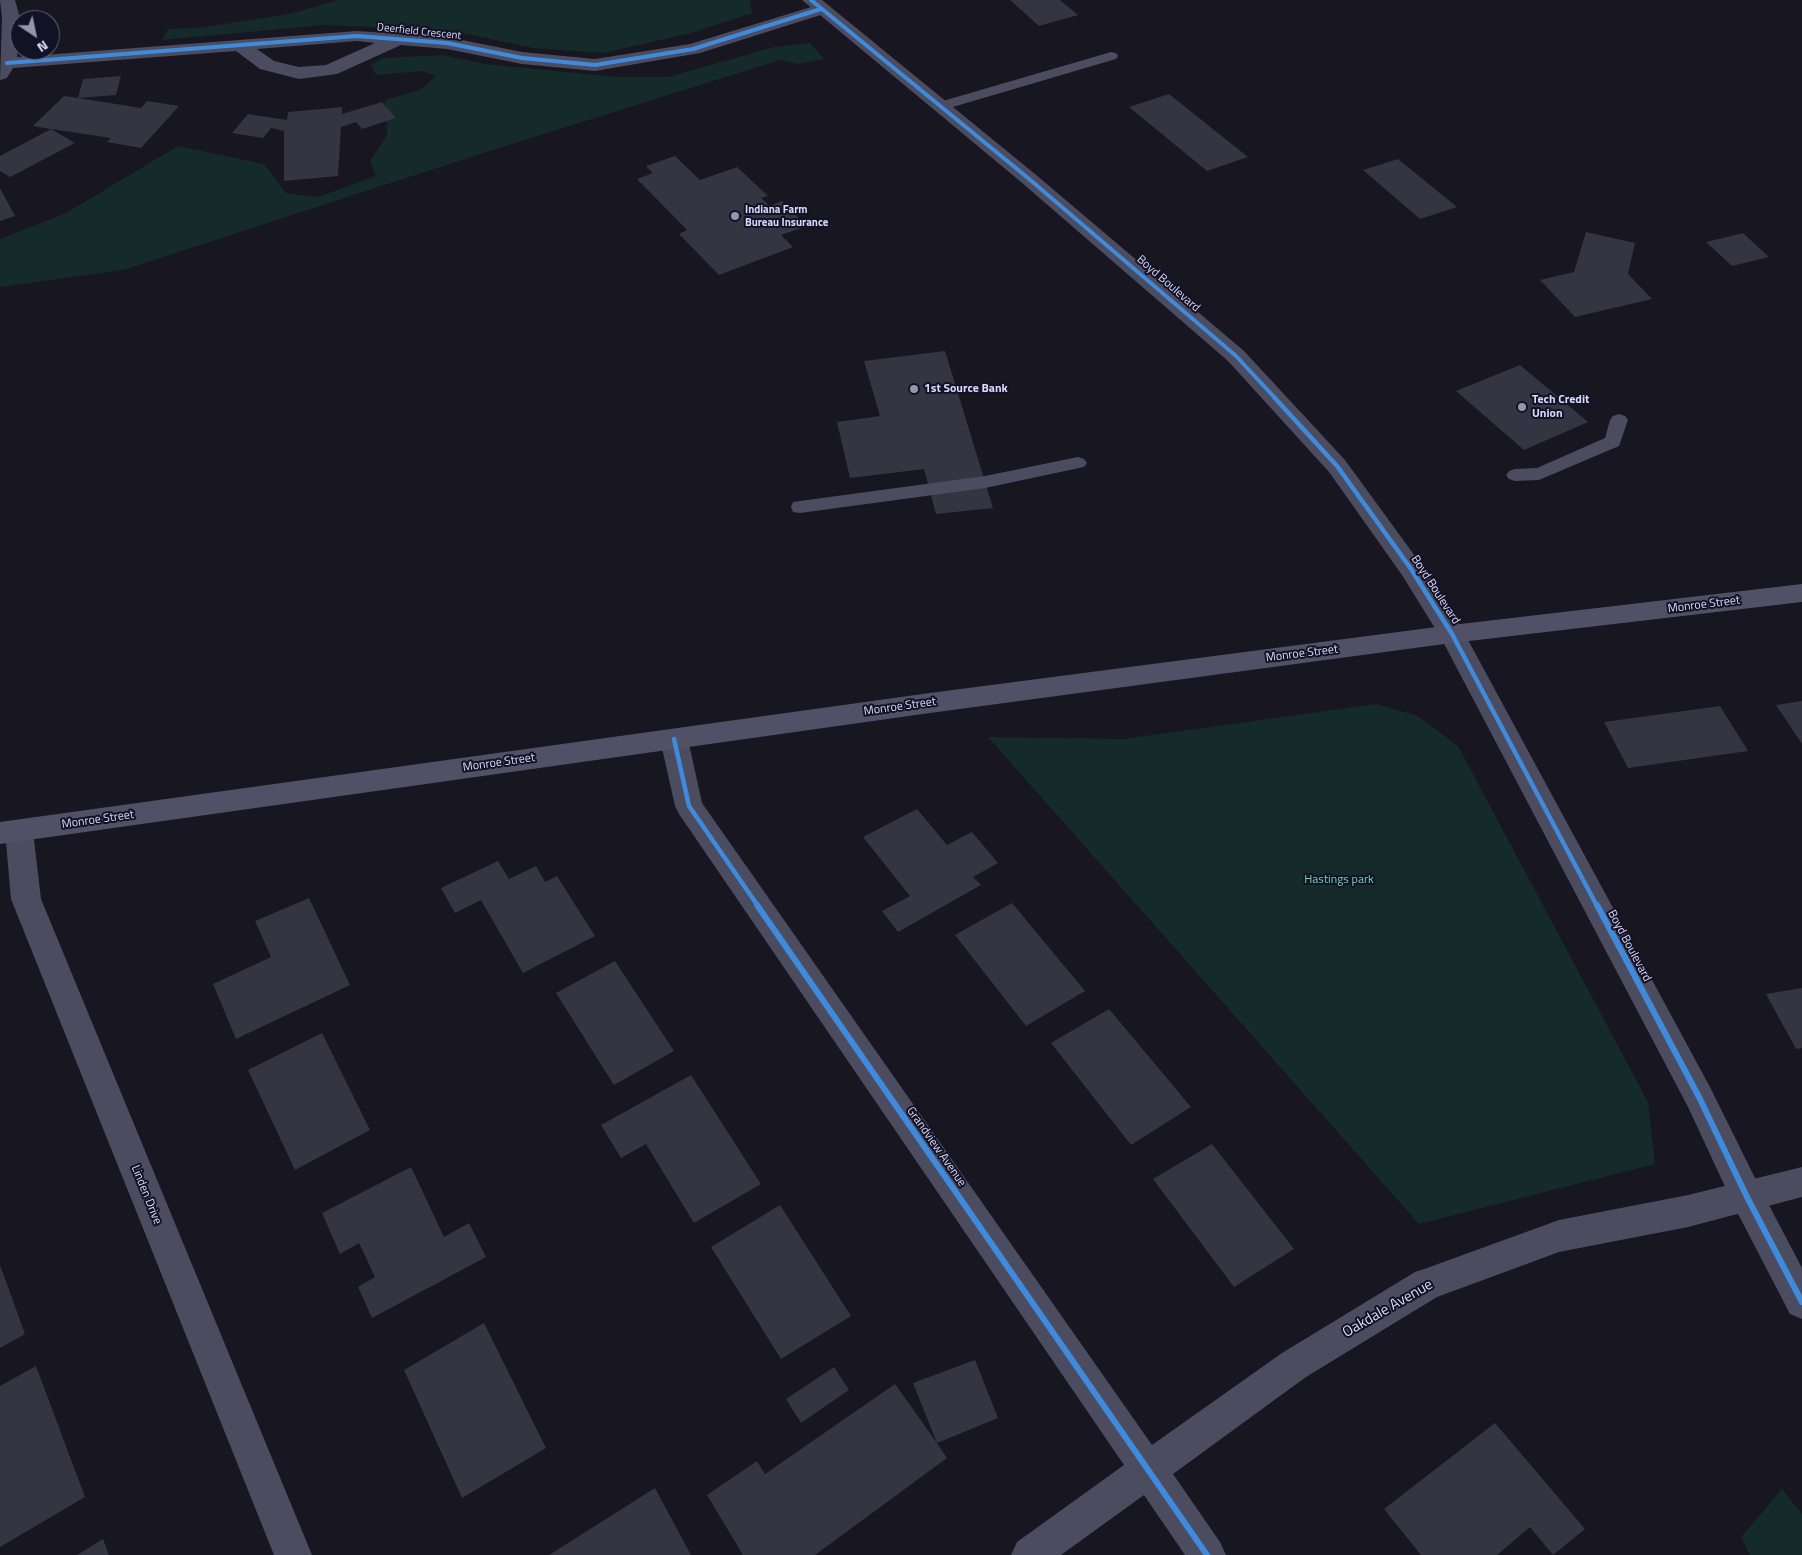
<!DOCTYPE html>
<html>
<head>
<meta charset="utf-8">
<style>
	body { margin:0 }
	#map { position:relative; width:1802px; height:1555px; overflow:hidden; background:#171621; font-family:"Titillium Web",sans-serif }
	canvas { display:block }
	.north { position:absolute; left:10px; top:10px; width:50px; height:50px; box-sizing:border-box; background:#131225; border:1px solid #63627b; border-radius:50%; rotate:146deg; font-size:14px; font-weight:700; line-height:20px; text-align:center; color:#dad9fb }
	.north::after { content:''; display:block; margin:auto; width:18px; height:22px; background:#9695af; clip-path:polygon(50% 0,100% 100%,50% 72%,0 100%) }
</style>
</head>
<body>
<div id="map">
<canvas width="1802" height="1555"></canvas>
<div class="north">N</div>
</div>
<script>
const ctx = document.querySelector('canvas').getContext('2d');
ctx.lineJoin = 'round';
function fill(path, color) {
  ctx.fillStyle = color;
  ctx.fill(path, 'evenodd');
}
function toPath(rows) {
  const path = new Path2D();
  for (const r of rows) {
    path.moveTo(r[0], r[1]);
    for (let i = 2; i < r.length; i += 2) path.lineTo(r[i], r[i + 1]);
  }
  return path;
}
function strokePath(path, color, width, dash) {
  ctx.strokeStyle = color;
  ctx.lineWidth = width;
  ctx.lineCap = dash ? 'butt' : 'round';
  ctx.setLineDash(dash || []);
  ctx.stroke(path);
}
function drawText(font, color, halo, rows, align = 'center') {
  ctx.font = font + ' "Titillium Web",sans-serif';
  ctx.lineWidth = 4;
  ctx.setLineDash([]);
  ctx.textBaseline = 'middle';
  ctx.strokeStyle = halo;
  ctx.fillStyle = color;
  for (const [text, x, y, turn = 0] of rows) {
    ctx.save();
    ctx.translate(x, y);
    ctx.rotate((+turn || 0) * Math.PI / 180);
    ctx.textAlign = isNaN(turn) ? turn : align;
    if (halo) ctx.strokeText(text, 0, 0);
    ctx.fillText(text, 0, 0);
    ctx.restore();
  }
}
fill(toPath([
	[339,0,750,0,752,13,691,33,604,53,533,48,448,30,323,25,162,40,168,29,198,28,289,14],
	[810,43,824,59,798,64,780,60,477,155,123,270,0,287,0,239,66,213,178,146,264,164,286,193,318,197,376,176,370,161,387,135,385,100,420,90,436,76,422,71,376,75,371,65,382,58,443,55,485,64,617,77,668,77,774,47],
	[1377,704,1418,716,1458,746,1648,1102,1655,1164,1419,1224,988,737,1123,739],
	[1782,1489,1802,1514,1802,1555,1750,1555,1741,1537]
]), '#152b2a');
fill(toPath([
	[1010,0,1060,0,1078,15,1039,26],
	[121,76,116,95,78,98,141,108,147,101,179,106,141,148,107,142,111,138,51,129,75,143,10,177,0,171,0,156,51,129,33,126,64,96,78,98,83,79],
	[1169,94,1248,157,1207,171,1129,107],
	[382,102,396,118,362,129,356,122,341,127,338,176,284,181,284,131,271,128,263,138,232,133,248,114,287,120,288,112,342,107,342,114],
	[675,156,700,180,737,167,768,196,761,198,770,206,782,201,807,226,781,235,793,247,719,275,679,234,687,230,637,179,653,173,646,166],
	[1398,159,1457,207,1420,219,1363,170],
	[0,188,15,216,0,221],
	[1586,232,1635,243,1628,274,1652,299,1575,317,1540,280,1574,272],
	[1743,233,1769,257,1732,266,1706,242],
	[945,351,979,462,993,508,936,514,924,469,850,478,837,422,880,416,864,361],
	[1520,365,1588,422,1524,450,1456,391],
	[1802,701,1802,744,1776,705],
	[1720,706,1748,751,1628,768,1604,722],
	[917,809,947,845,972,832,998,863,973,877,981,885,898,932,882,911,910,896,863,837],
	[498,861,509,879,536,866,545,882,557,876,595,936,523,973,481,900,455,913,441,888],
	[309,898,350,985,236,1039,213,984,271,957,255,921],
	[1012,903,1085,991,1026,1026,955,935],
	[615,961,674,1051,614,1085,556,993],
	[1802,988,1802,1048,1796,1049,1766,994],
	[1109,1009,1191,1107,1131,1145,1051,1043],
	[322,1033,370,1130,295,1170,248,1070],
	[691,1075,761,1184,694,1223,646,1144,621,1158,601,1125],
	[1212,1144,1294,1249,1234,1287,1153,1179],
	[411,1167,444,1237,469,1223,486,1257,372,1318,358,1287,375,1277,359,1243,340,1254,322,1213],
	[780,1205,851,1316,781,1359,711,1247],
	[0,1265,25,1334,0,1348],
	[484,1323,546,1448,462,1498,404,1370],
	[975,1360,998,1418,937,1443,947,1458,815,1555,743,1555,707,1495,757,1461,765,1474,895,1384,937,1443,913,1383],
	[36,1366,85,1497,0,1547,0,1386],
	[834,1367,849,1390,801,1423,786,1399],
	[1495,1423,1585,1529,1553,1555,1530,1527,1497,1555,1421,1555,1384,1509],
	[655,1488,691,1555,549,1555],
	[103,1539,109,1555,77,1555]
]), '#353442');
fill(toPath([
	[1111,52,1116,53,1118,56,1116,59,946,109,941,110,934,106,936,103,1111,52],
	[1619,414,1625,416,1628,420,1619,446,1539,480,1515,481,1509,479,1506,475,1509,471,1515,469,1537,468,1605,438,1610,420,1613,416,1619,414],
	[1078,457,1084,459,1087,463,1084,467,985,488,800,513,793,512,791,507,793,502,800,501,985,476,1078,457]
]), '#4c4c60');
fill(toPath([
	[0,0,15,0,20,18,17,57,357,31,447,37,522,52,595,59,690,44,821,4,827,5,830,9,827,13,700,53,595,71,522,64,447,49,401,45,337,74,299,79,260,69,236,51,13,68,7,78,0,80,2,18,0,0],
	[357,41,375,43,326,65,299,67,274,61,257,49,357,41],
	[674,729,684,732,688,739,702,803,1152,1445,1282,1353,1415,1272,1427,1268,1559,1220,1688,1195,1802,1167,1802,1197,1688,1227,1559,1252,1437,1297,1306,1377,1173,1474,1220,1542,1226,1555,1185,1555,1144,1495,1061,1555,1011,1555,1017,1542,1124,1465,679,814,675,806,660,739,664,732,674,729],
	[19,820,29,823,33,831,41,899,312,1555,274,1555,11,899,5,831,9,823,19,820]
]), '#4c4c60');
fill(toPath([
	[802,0,822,0,1035,174,1244,351,1345,460,1420,563,1461,627,1710,1087,1759,1186,1802,1268,1802,1319,1790,1314,1735,1208,1688,1107,1441,638,1402,575,1329,472,1228,361,1021,182,802,0]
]), '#4c4c60');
fill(toPath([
	[1802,584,1802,602,1452,643,930,713,0,844,0,822,930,693,1452,625,1802,584]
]), '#505166');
strokePath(toPath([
	[811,0,1028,178,1236,356,1275,398],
	[7,63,357,36,447,43,522,58,595,65,693,49,821,9]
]), '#408adc', 4);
strokePath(toPath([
	[1274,397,1337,466,1411,569,1452,634,1597,906],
	[674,739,689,806,758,906]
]), '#408adc', 4.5);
strokePath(toPath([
	[757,905,1207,1555],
	[1597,905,1699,1097,1747,1197,1802,1302]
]), '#408adc', 6);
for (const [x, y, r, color] of [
	[735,216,5,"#9695af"],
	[914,389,5,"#9695af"],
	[1522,407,5,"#9695af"]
]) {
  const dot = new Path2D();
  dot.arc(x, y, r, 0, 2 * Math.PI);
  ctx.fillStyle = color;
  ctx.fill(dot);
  strokePath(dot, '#131225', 2);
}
drawText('11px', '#dad9fb', '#131225', [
	["Deerfield Crescent",419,32,6]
]);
drawText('bold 11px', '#dad9fb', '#131225', [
	["Indiana Farm",745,210],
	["Bureau Insurance",745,223]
], 'left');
drawText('12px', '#dad9fb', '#131225', [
	["Boyd Boulevard",1168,284,41],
	["Boyd Boulevard",1435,590,57],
	["Monroe Street",1704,605,-7],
	["Monroe Street",1302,654,-7],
	["Monroe Street",900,707,-8],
	["Monroe Street",499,763,-8],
	["Monroe Street",98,820,-8],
	["Boyd Boulevard",1629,946,62],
	["Grandview Avenue",936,1147,55],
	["Linden Drive",146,1195,68]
]);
drawText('bold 12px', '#dad9fb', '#131225', [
	["1st Source Bank",924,389],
	["Tech Credit",1532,400],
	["Union",1532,414]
], 'left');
drawText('12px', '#6cd5b1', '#131225', [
	["Hastings park",1339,880]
]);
drawText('15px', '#dad9fb', '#131225', [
	["Oakdale Avenue",1388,1309,-30]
]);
</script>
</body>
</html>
